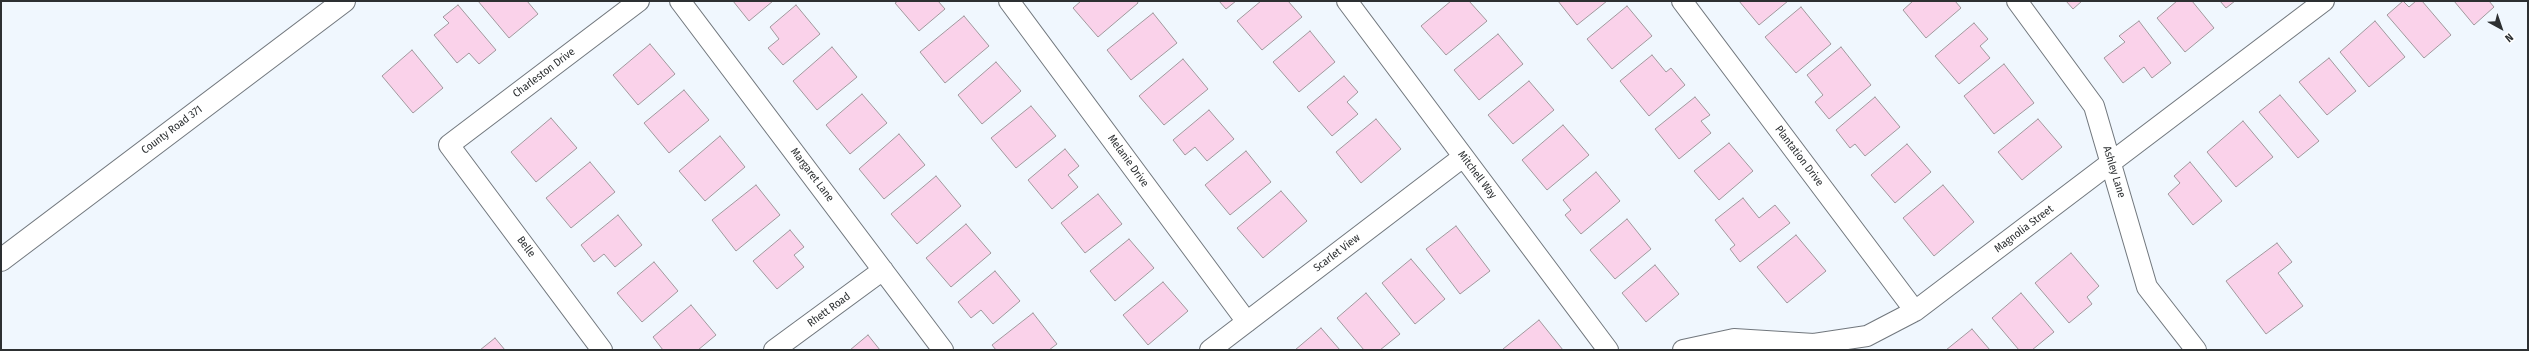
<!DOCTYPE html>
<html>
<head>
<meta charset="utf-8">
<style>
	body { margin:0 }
	#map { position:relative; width:2529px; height:351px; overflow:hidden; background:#f0f7fe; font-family:"Fira Sans Condensed",sans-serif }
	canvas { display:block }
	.frame { position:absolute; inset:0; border:2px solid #2d3032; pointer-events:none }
	.north { position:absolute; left:2481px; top:8px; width:40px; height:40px; -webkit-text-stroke:3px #fff; paint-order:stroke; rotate:140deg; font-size:11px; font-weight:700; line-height:16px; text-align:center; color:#2d3032 }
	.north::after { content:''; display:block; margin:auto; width:14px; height:18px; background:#2d3032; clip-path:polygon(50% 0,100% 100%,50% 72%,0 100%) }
</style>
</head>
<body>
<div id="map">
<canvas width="2529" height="351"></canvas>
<div class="frame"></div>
<div class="north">N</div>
</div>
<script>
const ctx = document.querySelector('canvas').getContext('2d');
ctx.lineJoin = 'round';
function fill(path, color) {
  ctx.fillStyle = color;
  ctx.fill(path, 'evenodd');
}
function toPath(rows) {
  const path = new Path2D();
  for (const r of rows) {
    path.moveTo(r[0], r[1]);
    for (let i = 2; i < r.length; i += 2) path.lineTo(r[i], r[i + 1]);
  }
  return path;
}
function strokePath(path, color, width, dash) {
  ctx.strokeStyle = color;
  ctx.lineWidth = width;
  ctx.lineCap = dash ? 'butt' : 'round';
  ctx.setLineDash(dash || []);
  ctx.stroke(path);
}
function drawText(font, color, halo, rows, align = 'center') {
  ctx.font = font + ' "Fira Sans Condensed",sans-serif';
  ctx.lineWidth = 4;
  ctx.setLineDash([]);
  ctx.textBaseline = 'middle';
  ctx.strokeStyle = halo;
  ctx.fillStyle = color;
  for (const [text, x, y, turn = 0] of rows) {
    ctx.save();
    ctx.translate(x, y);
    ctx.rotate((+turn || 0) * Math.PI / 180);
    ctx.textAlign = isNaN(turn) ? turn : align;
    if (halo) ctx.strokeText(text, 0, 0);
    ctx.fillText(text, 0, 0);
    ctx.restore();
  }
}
const building = toPath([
	[478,1,527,1,538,14,509,38,478,1],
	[733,1,773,1,749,21,733,1],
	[898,1,938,1,945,9,919,31,895,3,898,1],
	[1081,1,1137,1,1138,3,1098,37,1073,8,1081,1],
	[1219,1,1236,1,1226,9,1219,1],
	[1261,1,1288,1,1302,17,1262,50,1237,21,1261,1],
	[1451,1,1469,1,1487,21,1446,55,1421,26,1451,1],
	[1558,1,1607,1,1577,25,1558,1],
	[1739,1,1788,1,1759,25,1739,1],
	[1913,1,1955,1,1961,8,1926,38,1903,10,1913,1],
	[2066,1,2082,1,2073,9,2066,1],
	[2177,1,2192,1,2214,28,2185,52,2157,18,2177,1],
	[2220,1,2235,1,2226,8,2220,1],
	[2403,1,2409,7,2416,1,2422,1,2451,35,2424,58,2387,15,2403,1],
	[2454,1,2489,1,2494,7,2474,25,2454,1],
	[458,5,496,50,479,64,469,53,457,63,434,35,449,23,443,17,458,5],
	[796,5,820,34,783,65,768,48,779,39,770,27,796,5],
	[1627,6,1652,36,1612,69,1587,39,1627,6],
	[1801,7,1831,44,1796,73,1765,37,1801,7],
	[1153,13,1177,43,1131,80,1107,50,1153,13],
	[964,16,989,46,945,83,920,52,964,16],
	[2139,21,2171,63,2152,78,2144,67,2123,83,2104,58,2125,42,2119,36,2139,21],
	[2375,21,2405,57,2369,87,2340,52,2375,21],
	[1974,23,1988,39,1980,46,1990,58,1959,84,1935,56,1974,23],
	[1310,31,1335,62,1299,92,1273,62,1310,31],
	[1498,34,1523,64,1479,100,1454,70,1498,34],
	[650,44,675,74,638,105,613,75,650,44],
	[832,47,857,77,817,110,793,81,832,47],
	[1841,47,1871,85,1829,119,1815,102,1823,95,1807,75,1841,47],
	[412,50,443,88,413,113,382,76,412,50],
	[1652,55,1666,72,1671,68,1685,85,1649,116,1620,81,1652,55],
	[2329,58,2356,91,2327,115,2299,82,2329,58],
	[1183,59,1208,89,1164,125,1139,96,1183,59],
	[996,62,1021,91,982,124,958,95,996,62],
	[2004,64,2034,103,1994,134,1964,96,2004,64],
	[1344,76,1358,92,1347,102,1358,114,1332,136,1307,107,1344,76],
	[1529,81,1554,110,1513,144,1488,115,1529,81],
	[684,90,709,120,669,153,644,123,684,90],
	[862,94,887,123,850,154,826,125,862,94],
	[2280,95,2319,141,2298,158,2259,112,2280,95],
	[1695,97,1710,115,1701,121,1711,133,1679,159,1655,129,1695,97],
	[1875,97,1900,127,1865,156,1855,144,1850,148,1836,130,1875,97],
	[1031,106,1056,136,1016,168,991,138,1031,106],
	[1209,110,1234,139,1207,161,1195,147,1185,155,1173,140,1209,110],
	[551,118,577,148,536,182,511,152,551,118],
	[1376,119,1401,149,1361,183,1336,152,1376,119],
	[2038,119,2062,147,2022,180,1998,152,2038,119],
	[2243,121,2273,157,2236,187,2207,152,2243,121],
	[1563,125,1589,155,1547,190,1522,160,1563,125],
	[899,134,925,165,884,199,859,169,899,134],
	[720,136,745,167,705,201,679,171,720,136],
	[1729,143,1753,171,1719,200,1694,171,1729,143],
	[1907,144,1931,172,1895,203,1871,175,1907,144],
	[1065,149,1079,166,1068,175,1078,187,1052,209,1028,180,1065,149],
	[1246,151,1271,182,1230,215,1205,185,1246,151],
	[590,162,615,192,571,228,546,198,590,162],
	[2190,162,2222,201,2193,225,2168,194,2180,183,2174,176,2190,162],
	[1596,172,1620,201,1581,234,1565,215,1571,210,1563,200,1596,172],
	[936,176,961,206,917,244,891,214,936,176],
	[756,185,780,215,736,251,712,220,756,185],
	[1943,185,1974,222,1934,256,1903,218,1943,185],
	[1281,191,1307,221,1263,258,1237,228,1281,191],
	[1098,194,1122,224,1085,253,1061,223,1098,194],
	[1743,198,1759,218,1775,205,1790,223,1740,262,1730,249,1735,245,1715,220,1743,198],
	[618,215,642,245,615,267,604,254,594,262,581,245,618,215],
	[1627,219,1651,249,1615,279,1590,250,1627,219],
	[966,224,991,253,951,287,926,258,966,224],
	[1456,226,1490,271,1460,294,1426,249,1456,226],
	[790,230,804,247,794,255,804,267,777,289,753,261,790,230],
	[1796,235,1826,271,1787,303,1757,267,1796,235],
	[1129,239,1154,268,1115,301,1090,271,1129,239],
	[2277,243,2292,262,2278,273,2303,306,2266,334,2226,281,2277,243],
	[2071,253,2099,286,2087,297,2092,304,2069,323,2035,283,2071,253],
	[1411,259,1445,299,1415,324,1382,283,1411,259],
	[654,262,678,291,642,322,617,293,654,262],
	[1655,265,1679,294,1646,322,1622,293,1655,265],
	[995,271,1020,301,993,324,981,310,971,318,958,302,995,271],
	[1163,282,1188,311,1148,345,1123,315,1163,282],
	[1366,293,1400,334,1380,350,1364,350,1337,318,1366,293],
	[2021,293,2054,332,2032,350,2019,350,1992,318,2021,293],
	[691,305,716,335,698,350,663,350,653,337,691,305],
	[1033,313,1057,344,1049,350,996,350,992,345,1033,313],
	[1539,320,1563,350,1505,350,1503,349,1539,320],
	[1321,328,1340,350,1295,350,1321,328],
	[1972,329,1990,350,1946,350,1972,329],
	[868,335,880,350,850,350,868,335],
	[495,338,505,350,480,350,495,338]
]);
fill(building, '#fad2ea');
strokePath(building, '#a0989d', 1);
const street = toPath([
	[680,1,943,350],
	[1009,1,1247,322],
	[1347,1,1608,350],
	[1682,1,1915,311],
	[2017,1,2094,106,2147,287,2196,350],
	[602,350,449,145,639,1],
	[774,350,883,270],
	[1210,350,1463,157],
	[1683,350,1734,339,1814,344,1867,336,1915,311,2324,1]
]);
const secondary = toPath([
	[1,260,344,1]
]);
strokePath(street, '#71777d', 22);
strokePath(secondary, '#71777d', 24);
strokePath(street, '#fff', 20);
strokePath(secondary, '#fff', 22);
drawText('11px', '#2d3032', '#fff', [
	["Charleston Drive",544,73,-37],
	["County Road 371",172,130,-37],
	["Plantation Drive",1799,156,53],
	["Melanie Drive",1128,161,54],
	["Ashley Lane",2114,172,73],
	["Margaret Lane",812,175,53],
	["Mitchell Way",1477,175,53],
	["Magnolia Street",2024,229,-37],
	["Belle",526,247,53],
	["Scarlet View",1337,253,-37],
	["Rhett Road",829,310,-36]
]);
</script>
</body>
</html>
